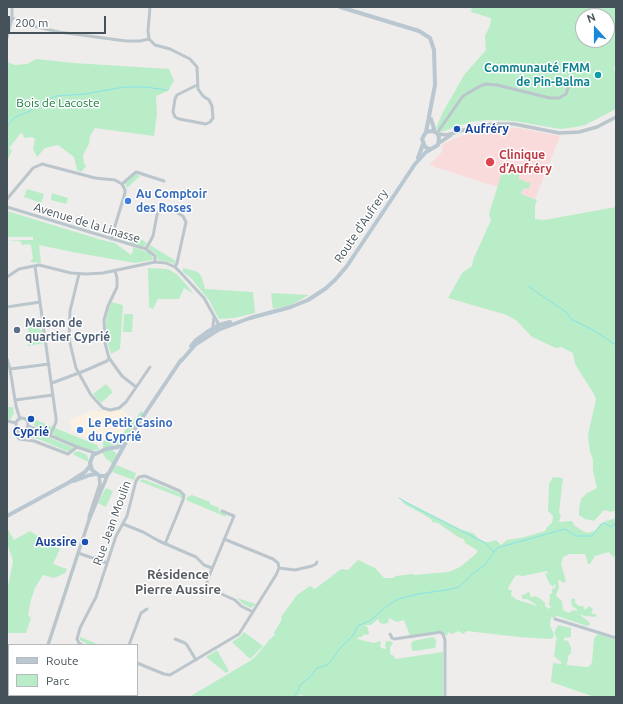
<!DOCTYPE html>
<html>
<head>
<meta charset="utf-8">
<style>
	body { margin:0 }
	#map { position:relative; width:623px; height:704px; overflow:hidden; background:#efecec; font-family:Ubuntu,sans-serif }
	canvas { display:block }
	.frame { position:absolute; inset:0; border:8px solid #455259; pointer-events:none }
	.legend { position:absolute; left:8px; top:644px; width:130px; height:52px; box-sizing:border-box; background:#fff; border:1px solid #b5babd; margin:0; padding:5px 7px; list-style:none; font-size:12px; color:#455259 }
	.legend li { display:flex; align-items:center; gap:8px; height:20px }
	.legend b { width:20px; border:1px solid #b5babd }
	.north { position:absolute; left:575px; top:8px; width:40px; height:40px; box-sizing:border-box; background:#fff; border:1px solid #b5babd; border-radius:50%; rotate:339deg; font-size:11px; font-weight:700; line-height:16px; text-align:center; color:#455259 }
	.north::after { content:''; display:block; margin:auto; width:14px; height:18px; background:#1b87d9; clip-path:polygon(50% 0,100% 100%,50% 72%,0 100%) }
	.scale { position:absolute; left:8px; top:16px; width:98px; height:18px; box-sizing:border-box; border:2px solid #455259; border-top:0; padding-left:5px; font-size:12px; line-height:14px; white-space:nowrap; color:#455259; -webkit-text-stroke:3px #fff; paint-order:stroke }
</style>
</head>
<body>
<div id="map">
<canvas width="623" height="704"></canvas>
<div class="frame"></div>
<ul class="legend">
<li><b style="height:5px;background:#b9c7d0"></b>Route</li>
<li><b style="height:11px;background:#b9edc7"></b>Parc</li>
</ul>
<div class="north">N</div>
<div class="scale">200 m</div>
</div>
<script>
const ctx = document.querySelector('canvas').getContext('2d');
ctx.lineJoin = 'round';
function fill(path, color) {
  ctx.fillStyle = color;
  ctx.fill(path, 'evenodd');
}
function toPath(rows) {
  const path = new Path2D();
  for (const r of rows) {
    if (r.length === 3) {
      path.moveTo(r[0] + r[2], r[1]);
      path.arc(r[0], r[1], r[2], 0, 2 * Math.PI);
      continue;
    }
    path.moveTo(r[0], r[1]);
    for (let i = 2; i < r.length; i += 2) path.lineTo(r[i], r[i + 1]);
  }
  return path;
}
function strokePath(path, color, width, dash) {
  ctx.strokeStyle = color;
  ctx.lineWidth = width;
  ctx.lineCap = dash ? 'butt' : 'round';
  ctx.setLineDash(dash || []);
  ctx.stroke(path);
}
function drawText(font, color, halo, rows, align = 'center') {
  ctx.font = font + ' Ubuntu,sans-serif';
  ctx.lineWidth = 3;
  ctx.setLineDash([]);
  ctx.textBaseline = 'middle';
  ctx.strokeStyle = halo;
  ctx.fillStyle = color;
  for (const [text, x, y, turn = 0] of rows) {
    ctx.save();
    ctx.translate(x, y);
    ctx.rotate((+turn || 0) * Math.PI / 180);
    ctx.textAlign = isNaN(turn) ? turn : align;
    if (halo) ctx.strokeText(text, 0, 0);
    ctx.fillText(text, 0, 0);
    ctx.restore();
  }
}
fill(toPath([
	[121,410,134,419,123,433,107,442,105,440,99,443,75,433,71,428,70,419,80,416,91,411,102,411,111,412]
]), '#fbf1e3');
fill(toPath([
	[489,127,499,127,519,128,560,136,535,199,429,165,443,151,442,149,444,143,477,130]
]), '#fadbdc');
fill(toPath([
	[472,7,616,7,616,62,614,68,616,81,616,109,585,125,576,127,560,129,514,121,487,120,470,122,441,132,436,128,443,112,464,75,486,50,485,36,490,26,491,18,471,12],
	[583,16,607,16,607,40,583,40],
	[36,59,74,63,169,69,174,81,168,91,156,96,157,114,154,136,95,128,90,136,89,144,83,155,84,163,86,166,81,172,77,170,74,157,58,145,45,148,37,157,33,149,35,139,32,137,24,138,23,134,21,133,9,148,12,150,7,162,7,62,15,65,27,64],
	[503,169,511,173,516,172,519,174,519,179,530,183,530,188,523,189,521,194,537,200,535,205,535,219,544,220,616,207,616,510,612,512,604,510,594,521,585,519,579,515,579,509,581,499,587,493,597,488,593,471,593,460,590,452,588,435,596,399,594,394,575,364,573,353,561,347,556,348,532,337,517,321,507,315,448,298,462,273,472,266,473,260,491,220,489,214],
	[136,174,140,176,127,188,125,183],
	[27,189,44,194,41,203,24,197],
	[52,193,68,198,66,204,51,200],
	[7,211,102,240,115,243,131,255,133,251,133,247,150,253,153,258,152,260,135,263,72,252,39,245,41,263,31,262,31,260,33,259,31,245,27,244,22,245,20,241,7,240,33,240,33,237,7,237],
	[133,234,147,243,146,245,144,247,129,242],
	[150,245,176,261,174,264,166,261,158,260,156,254,149,249],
	[148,268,168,269,178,275,194,294,184,288,179,299,158,299,153,309,149,307],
	[183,268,195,271,199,273,202,278,205,289,253,292,255,313,234,318,219,319,209,300,190,277,183,272],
	[271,293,272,293,309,295,291,305,273,309],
	[111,302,123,305,120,349,111,354,107,341,106,329,106,320],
	[124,314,133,314,132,332,123,332],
	[41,322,41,325,39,326,40,330,42,330,43,336,41,337,41,341,44,341,44,343,28,346,27,333,29,333,26,324],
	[106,384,113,392,101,403,93,394],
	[9,407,13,407,14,413,10,420,7,419,7,410],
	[141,411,144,413,124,440,119,444,103,448,103,441,106,440,107,442,123,433,134,419,136,419],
	[36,420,53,427,51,431,48,433,39,430,34,425],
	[55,428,97,445,99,450,87,450,56,437,53,434],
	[31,430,74,448,69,452,38,439,28,437],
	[107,450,112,450,116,453,117,456,112,464,109,460,106,459,102,452],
	[78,451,87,455,89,462,74,455,73,453],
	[116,465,136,473,134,480,112,472],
	[553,477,562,478,563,480,562,485,559,513,561,514,559,522,572,521,575,526,583,531,588,533,596,530,600,524,606,521,616,518,616,550,614,558,609,552,595,556,590,564,588,564,585,554,569,554,563,557,561,564,566,581,563,583,560,580,558,581,559,587,556,596,562,601,563,610,569,613,573,610,577,611,577,609,572,606,571,600,573,598,575,599,575,603,579,606,583,606,585,610,589,606,593,609,591,613,597,615,596,617,585,616,579,614,589,622,590,625,587,626,557,616,554,618,551,617,550,625,554,635,552,639,519,637,467,631,463,634,459,631,452,634,448,632,447,636,441,631,410,636,404,620,397,622,389,618,388,623,384,624,380,623,378,619,371,625,365,625,368,628,369,634,366,635,364,634,362,637,359,637,357,639,374,643,380,641,381,643,380,647,384,649,387,648,385,646,386,641,390,641,393,643,390,647,390,654,394,656,395,659,443,652,443,697,310,697,300,695,297,697,189,697,250,661,255,657,270,639,275,635,274,633,282,619,281,617,297,595,310,586,315,589,341,569,348,570,358,560,375,568,384,578,393,578,396,576,412,574,414,575,449,572,460,567,477,553,477,550,465,543,464,539,458,537,438,523,432,522,432,520,423,514,404,504,401,499,462,530,473,533,479,539,485,542,490,542,496,540,501,545,507,540,525,537,545,531,547,527,552,523,553,516,548,511,549,484],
	[547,571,548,574,545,573,549,583,553,587,554,584,556,586,552,590,552,593,549,595,550,597,549,605,551,607,549,609,545,606,545,603,541,599,535,596,532,597,530,596,530,593,529,592,521,596,523,599,527,599,535,604,537,606,515,599,514,597,511,596,512,590,508,590,509,586,516,575,523,576],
	[143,479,182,494,182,498,139,481],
	[106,488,113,491,106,507,98,503],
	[192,495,210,502,210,504,219,508,219,511,226,514,226,517,186,500,187,497],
	[7,528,14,540,30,531,48,543,60,549,53,564,67,569,65,573,54,578,43,575,35,588,31,600,28,615,31,618,26,633,7,633,7,592,13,561,7,543],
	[237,598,256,604,251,608,243,604],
	[558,625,571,628,571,637,564,638,564,640,568,641,571,647,571,653,568,656,568,660,567,662,567,665,587,667,590,666,592,662,594,638,598,634,616,640,616,697,595,697,551,682,553,663,561,664,561,662,554,656,556,641,557,639,554,633],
	[244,632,263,646,250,659,232,642,241,636],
	[80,637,100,645,89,645,80,640],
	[433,637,436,640,436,644,435,648,415,651,412,650,411,644,413,641],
	[217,650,229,671,226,673,206,657]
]), '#b9edc7');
strokePath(toPath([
	[7,126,15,117,30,111,41,102,56,96,85,94,124,87,145,87,167,90],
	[528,286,566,312,571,319,595,331,616,345],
	[399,498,409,504,485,543,494,552],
	[293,697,298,691,300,685,311,676,317,668,327,665,331,661,341,647,352,637,358,626,371,620,386,607,398,599,418,594,446,590,459,587,475,572,485,565,496,549,500,547,565,529,576,536,592,536,602,524,604,523,611,527,616,523]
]), '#87e2ea', 1);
strokePath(toPath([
	[12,18,37,27,59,32,126,41,140,41,149,39,155,45,170,49,190,59,197,67,198,89,203,96,209,100,212,106,213,118,210,122,206,124,179,119,175,117,173,112,175,99,177,95,197,85],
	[7,38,12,18,12,7],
	[149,39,148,31,150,7],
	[437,133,463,96,480,86,486,84,497,85,550,98,559,98,566,94,572,76],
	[122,184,136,172,164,181],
	[7,199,33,168,42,164,95,178,115,180,122,184,125,190,125,193,111,239],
	[7,207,146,249,155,256,155,262],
	[146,249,153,236,157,215,161,208,167,207,183,216,186,222,177,263,175,267],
	[35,266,56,418,56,422,50,436],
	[115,271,117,278,117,287,108,306,104,320,105,343,109,358,122,376,136,387],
	[79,274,70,311,69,339,76,368,91,395,103,408,110,410,119,408,126,402,150,367],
	[7,277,19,269,39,265,71,273,86,274,103,273,155,262,166,263,175,267,181,273,204,298,218,323,218,330,213,326,214,317],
	[7,307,40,302],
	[7,359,10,369,16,406,20,419],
	[10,369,49,364],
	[52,383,84,371,107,361,109,358],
	[15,400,53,395],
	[22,424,6],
	[7,421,16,423],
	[28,426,77,447,95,453],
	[19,429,17,436,19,439,34,441,68,454,77,447],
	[222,511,234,516,207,581,207,586,210,589,235,600,241,606,253,612],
	[123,524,143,532,159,541,196,557,204,565,212,568],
	[78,553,107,563],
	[279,568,295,570,312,566,316,564,317,562],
	[555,619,616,638],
	[390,634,392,638,394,639,435,633,440,632,443,634,445,640,445,697],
	[175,639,185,643,187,645,196,660],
	[82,645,79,643,77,639,80,628,96,597,116,536,127,516,136,481,139,477,145,476,180,491,184,495,183,500,165,544],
	[129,645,141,613,147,609],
	[137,663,164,674,170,675,239,634,276,575,279,568,278,563,273,559,224,539],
	[120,695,120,697]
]), '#bac6cb', 3);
strokePath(toPath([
	[438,134,447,135,477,126,494,124,514,124,559,133,579,132,597,127,616,117],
	[439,143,451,135],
	[89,517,100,484,99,476],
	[48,645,89,520,108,474],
	[32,697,33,695]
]), '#bac6cb', 3.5);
strokePath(toPath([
	[340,7,419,31,430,38,434,50,435,85,426,132],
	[431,119,435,132],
	[418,158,423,144],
	[191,346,196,340,207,332,219,325,230,322],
	[181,361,196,344,218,330,250,318,291,307,308,300,325,289,335,280,347,266,415,164,426,152,438,145,439,137,437,133,432,131,426,132,422,139,425,147,430,149],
	[126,442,118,447,106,449,93,455,90,463,92,470,100,476,105,476,109,473,126,442,181,360],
	[74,481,90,475,96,474],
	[7,516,68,483,85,472,90,466]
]), '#b9c7d0', 4);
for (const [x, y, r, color] of [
	[598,75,4,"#0f9aa8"],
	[457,129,4,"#1a4fb4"],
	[490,162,5,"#e0444e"],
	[128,201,4,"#3f7fe0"],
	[17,330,4,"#5c6f8a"],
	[31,419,4,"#1a4fb4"],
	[80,430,4,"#3f7fe0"],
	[85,542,4,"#1a4fb4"]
]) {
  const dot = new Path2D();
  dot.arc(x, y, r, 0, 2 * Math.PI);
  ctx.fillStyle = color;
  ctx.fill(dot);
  strokePath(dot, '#fff', 1.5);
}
drawText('bold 12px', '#0d838f', '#fff', [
	["Communauté FMM",590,68],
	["de Pin-Balma",590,82]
], 'right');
drawText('12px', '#17783b', '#fff', [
	["Bois de Lacoste",58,103]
]);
drawText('bold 12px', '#164399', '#fff', [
	["Aufréry",465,129],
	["Cyprié",31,432,"center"],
	["Aussire",77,542,"right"]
], 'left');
drawText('bold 12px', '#be3a42', '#fff', [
	["Clinique",499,155],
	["d’Aufréry",499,169]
], 'left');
drawText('bold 12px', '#366cbe', '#fff', [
	["Au Comptoir",136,194],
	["des Roses",136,208],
	["Le Petit Casino",88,423],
	["du Cyprié",88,437]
], 'left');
drawText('12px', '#455259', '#fff', [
	["Avenue de la Linasse",87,223,17],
	["Route d'Aufrery",361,226,-56],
	["Rue Jean Moulin",112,523,-70]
]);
drawText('bold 12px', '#4e5e75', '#fff', [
	["Maison de",25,323],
	["quartier Cyprié",25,337]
], 'left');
drawText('bold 13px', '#595d61', '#fff', [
	["Résidence",178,575],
	["Pierre Aussire",178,590]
]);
</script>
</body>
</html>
